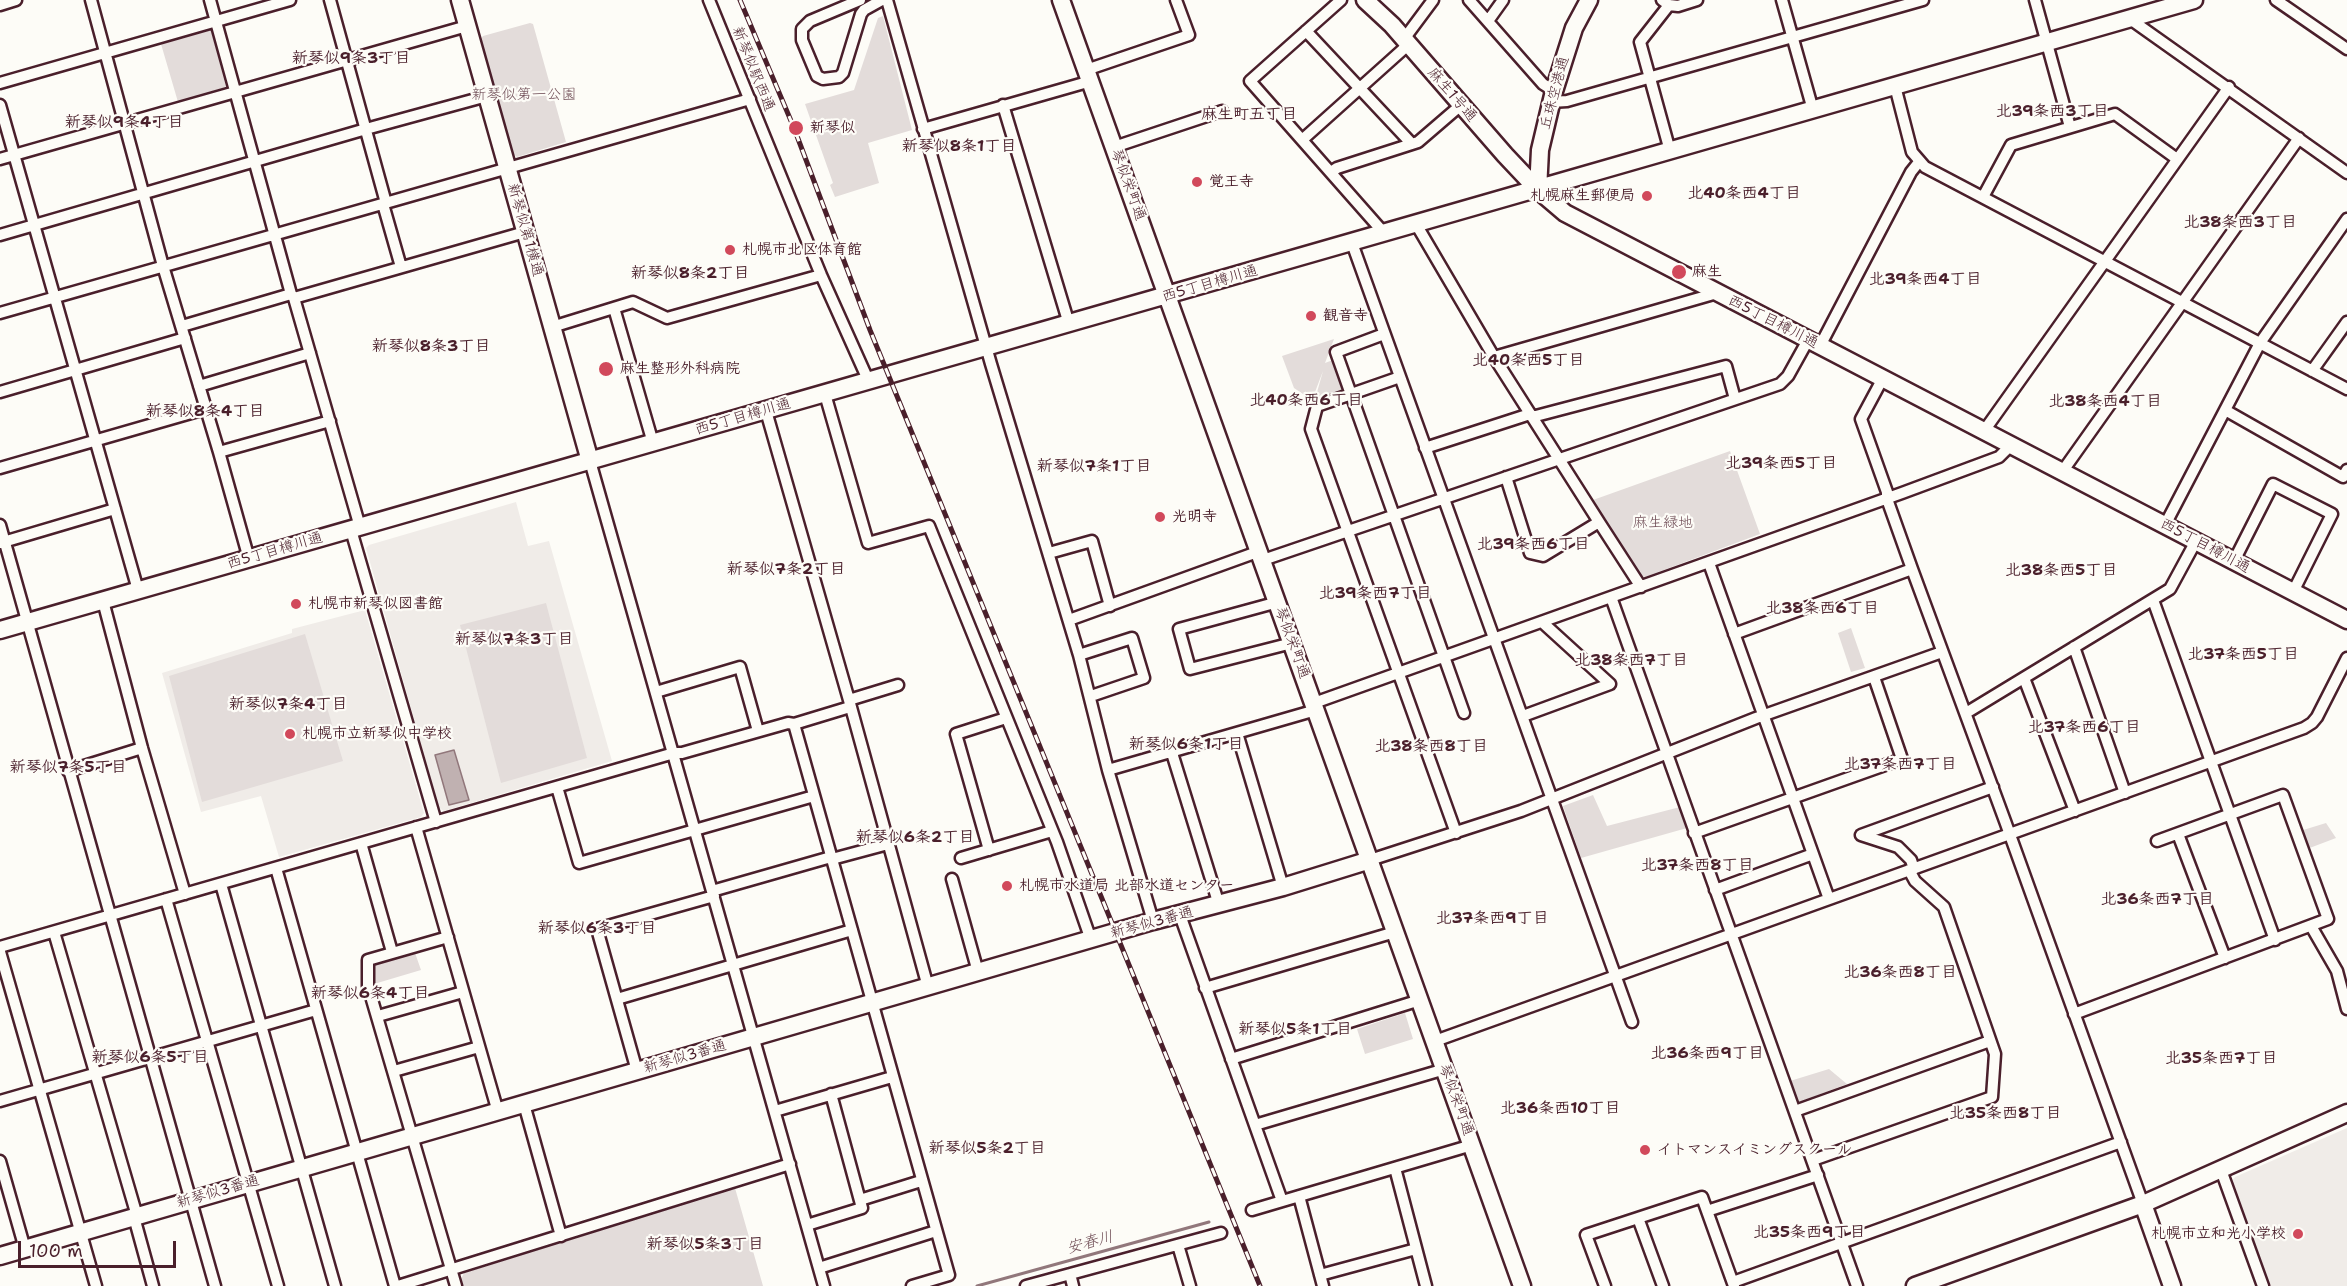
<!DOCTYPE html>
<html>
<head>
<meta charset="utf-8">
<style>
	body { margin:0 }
	#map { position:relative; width:2347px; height:1286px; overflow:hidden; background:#fdfcf7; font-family:"Shantell Sans",sans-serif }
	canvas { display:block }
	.scale { position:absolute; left:18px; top:1241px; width:158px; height:27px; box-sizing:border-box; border:3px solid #4a1f2b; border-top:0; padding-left:8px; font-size:18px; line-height:21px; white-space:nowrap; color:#4a1f2b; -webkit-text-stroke:4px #fdfcf7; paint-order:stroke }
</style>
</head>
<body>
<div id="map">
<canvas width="2347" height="1286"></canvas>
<div class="scale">100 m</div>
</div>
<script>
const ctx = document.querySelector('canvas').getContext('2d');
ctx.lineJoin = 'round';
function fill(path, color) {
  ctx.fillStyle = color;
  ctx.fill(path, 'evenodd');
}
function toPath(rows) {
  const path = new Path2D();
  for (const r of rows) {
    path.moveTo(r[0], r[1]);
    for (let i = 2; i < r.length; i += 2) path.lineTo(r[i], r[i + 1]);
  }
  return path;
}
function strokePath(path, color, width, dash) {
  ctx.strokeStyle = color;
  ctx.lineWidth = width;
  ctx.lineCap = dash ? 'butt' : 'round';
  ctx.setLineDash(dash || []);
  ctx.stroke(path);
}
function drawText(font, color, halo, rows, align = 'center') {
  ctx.font = font + ' "Shantell Sans","Klee One",sans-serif';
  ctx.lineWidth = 4.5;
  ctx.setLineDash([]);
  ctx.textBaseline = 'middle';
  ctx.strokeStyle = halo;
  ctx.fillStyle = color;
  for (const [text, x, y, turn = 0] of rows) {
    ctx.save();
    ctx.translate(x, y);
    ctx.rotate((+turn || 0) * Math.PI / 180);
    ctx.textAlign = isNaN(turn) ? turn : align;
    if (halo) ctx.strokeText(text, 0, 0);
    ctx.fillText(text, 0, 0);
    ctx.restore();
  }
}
fill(toPath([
	[516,502,528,546,549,541,612,761,444,811,439,808,366,548,369,545],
	[365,610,424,813,421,817,279,857,261,796,201,812,162,673,292,633,292,629],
	[2347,1128,2347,1286,2267,1286,2232,1181,2235,1177]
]), '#f0ece8');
fill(toPath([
	[883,16,912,130,868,143,879,183,835,197,830,185,833,183,805,104,854,90,878,18],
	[530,23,533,24,566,142,517,157,512,153,480,40,483,36],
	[211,30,226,87,178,102,161,44],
	[1334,339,1325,363,1333,360,1344,392,1314,403,1323,371,1312,400,1294,388,1282,356],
	[1730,451,1760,534,1645,577,1640,575,1593,500],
	[546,603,587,758,501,783,460,625],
	[1851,628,1865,668,1851,672,1838,633],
	[305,634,343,761,202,802,169,676],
	[1593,795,1607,826,1680,807,1687,828,1581,858,1563,806],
	[2326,823,2336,838,2307,849,2300,831],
	[414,950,421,970,374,984,372,977,373,963],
	[1405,1013,1413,1039,1365,1054,1357,1029],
	[1829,1069,1847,1084,1797,1103,1790,1081],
	[735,1188,763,1286,463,1286,461,1279,464,1273]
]), '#e3dcda');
const water = toPath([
	[454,750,469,800,449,805,435,755,454,750]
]);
fill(water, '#c0b1b1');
strokePath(water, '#91777b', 1.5);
strokePath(toPath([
	[977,1286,1209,1222]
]), '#91777b', 3);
const street = toPath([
	[91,0,163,266,219,452,249,559],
	[210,0,291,294,294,298,360,527],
	[330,0,386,203],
	[709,0,821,275,869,382],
	[860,0,810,21,802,29,802,40,817,76,823,79,839,77,843,73,861,14,864,10,882,0],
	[887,0,991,364,1079,655,1108,770,1153,921],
	[1341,0,1250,81,1384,233],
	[1469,0,1543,84,1554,91],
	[1662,0,1669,5,1678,6,1697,0],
	[1782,0,1813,110],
	[2035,0,2070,127],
	[2276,0,2347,49],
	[0,5,16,0],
	[1669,5,1640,42,1670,151],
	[2130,19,2347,173],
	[1488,21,1503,0],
	[1306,31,1411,143],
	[1404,39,1433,0],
	[1086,70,1189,35,1176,0],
	[0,83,290,0],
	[1895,86,1912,152,1925,167,2347,389],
	[1551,102,1567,101,1923,0],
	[0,105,138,590],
	[1003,105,1069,324],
	[923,129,1091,81],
	[1302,140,1409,44],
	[1114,147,1222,111],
	[0,159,467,26],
	[1331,172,1337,168,1418,142,1461,105],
	[1983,197,2011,145,2115,114,2177,159],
	[383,204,401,267],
	[1416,224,1494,357,1599,522,1543,556,1530,553,1506,477],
	[0,235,366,129,487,96],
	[1352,243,1632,1022],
	[294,298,525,232],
	[614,308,653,443],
	[0,313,750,99],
	[182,326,291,294],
	[552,327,633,302,667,318,821,275],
	[1384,334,1336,352,1464,713],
	[1820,346,1911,172,1919,162],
	[1494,357,1717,293],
	[2312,371,2347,322],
	[1400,377,1317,406,1311,429,1456,833],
	[1883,378,1861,419,1887,492,1887,499,1912,569,2005,821,2143,1204],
	[199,386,310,353],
	[0,392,185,338],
	[825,394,868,543,929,526,1057,842,1091,940],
	[2225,410,2343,477,2347,470],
	[766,411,849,700,928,987],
	[1532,417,1726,366,1735,399],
	[1984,431,2229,87],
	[1425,448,1530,414],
	[219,452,330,421],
	[590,461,824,1286],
	[0,468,205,409],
	[2062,472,2299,138],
	[1599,522,1641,587],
	[0,525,215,1286],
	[2165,525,2260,343,2347,219],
	[351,530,436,822],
	[0,543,115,509],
	[1049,553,1092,541,1110,606],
	[1263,560,1780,384,1788,376,1808,340],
	[2234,561,2273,484,2332,514,2293,592],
	[1709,563,1829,899],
	[1611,597,1857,1286],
	[2153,600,2275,940],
	[103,601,142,748,185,894],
	[1278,602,1179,629,1190,669,1292,643],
	[1069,620,1260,551],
	[1734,634,1912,569],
	[2074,647,2125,793],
	[1079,655,1132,638,1144,678,1091,696],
	[2024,678,2075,811],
	[656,692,740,667,758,731],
	[849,700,898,685],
	[1314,703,1902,493,1999,457,2011,445],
	[1966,713,2170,589,2196,541],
	[1523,716,1610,684,1542,622],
	[794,724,850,707],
	[1237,733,1283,887],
	[1172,753,1219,905],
	[1108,770,1316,710],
	[68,771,142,748],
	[557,787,579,863,814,796],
	[416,827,498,1112],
	[1694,833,1902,759,1874,677],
	[2178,834,2225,958],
	[361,843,392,952],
	[989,850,956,734,1006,718],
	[961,858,1052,831],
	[832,859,888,844],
	[1370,860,1521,811,1756,718,1942,652],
	[276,868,395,1286],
	[1914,869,1911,860,1898,847,1861,835,1993,787],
	[952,879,978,972],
	[221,884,335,1286],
	[1715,890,1813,854],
	[712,891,831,857],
	[166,899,278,1286],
	[1180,915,1282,1201],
	[2311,926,2337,971,2347,1009],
	[54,932,137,1216],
	[448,937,368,960,368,986,456,1286],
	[0,947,674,753,682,753,788,723,794,724,949,1275,912,1286],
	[0,952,96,1286],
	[1205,988,1395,932],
	[617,999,852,930],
	[2074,1014,2328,919,2283,795,2157,841],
	[378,1016,463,992],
	[1435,1041,2304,728,2312,723,2317,717,2347,658],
	[1231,1059,1420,1000],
	[394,1071,479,1047],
	[637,1071,597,929,714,896],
	[0,1101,316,1010],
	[524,1104,561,1236],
	[775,1111,892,1077],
	[1795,1111,1990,1041],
	[1255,1125,1445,1069],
	[1813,1160,1992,1097,1995,1054,1944,907,1915,881,1909,870],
	[0,1161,25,1249],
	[1395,1168,1426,1286],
	[2221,1170,2263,1286],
	[1299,1196,1323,1286],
	[860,1200,921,1181],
	[1252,1210,1472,1145],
	[1707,1211,1818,1175],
	[134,1217,153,1286],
	[1638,1218,1663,1286],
	[807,1225,862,1208,831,1094],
	[1178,1245,1190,1286],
	[819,1268,936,1231],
	[1070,1274,1073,1286],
	[1320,1275,1416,1249],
	[1733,1282,2121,1142],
	[398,1286,790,1164],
	[1026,1286,1221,1233],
	[1605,1286,1586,1235,1702,1197,1734,1286]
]);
const secondary = toPath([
	[460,0,590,461],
	[1061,0,1522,1286],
	[1365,0,1392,25,1505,155,1538,190,1565,213,2347,620],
	[1538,190,1540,150,1554,91,1574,28,1589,0],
	[0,630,2194,0],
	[2143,1204,2172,1286],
	[0,1256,1153,921,1283,887,1370,860],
	[1915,1286,2143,1204,2347,1113]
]);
strokePath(street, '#4a1f2b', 15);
strokePath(secondary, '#4a1f2b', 21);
strokePath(street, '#fdfcf7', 10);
strokePath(secondary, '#fdfcf7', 16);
const rail = toPath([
	[740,0,794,128,870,330,1260,1286]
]);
strokePath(rail, '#4a1f2b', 5);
strokePath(rail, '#fdfcf7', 3, [9]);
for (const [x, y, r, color] of [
	[796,128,8,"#d1495b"],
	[1197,182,6,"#d1495b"],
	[1647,196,6,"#d1495b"],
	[730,250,6,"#d1495b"],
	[1679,272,8,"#d1495b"],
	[1311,316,6,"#d1495b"],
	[606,369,8,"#d1495b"],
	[1160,517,6,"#d1495b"],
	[296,604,6,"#d1495b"],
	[290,734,6,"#d1495b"],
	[1007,886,6,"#d1495b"],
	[1645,1150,6,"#d1495b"],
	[2298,1234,6,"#d1495b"]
]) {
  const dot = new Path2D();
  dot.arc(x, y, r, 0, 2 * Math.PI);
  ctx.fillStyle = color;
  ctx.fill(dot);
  strokePath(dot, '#fdfcf7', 2);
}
drawText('15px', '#4a1f2b', '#fdfcf7', [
	["新琴似駅西通",753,69,68],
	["丘珠空港通",1555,93,-75],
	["麻生1号通",1452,95,49],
	["琴似栄町通",1128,185,70],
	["新琴似第1横通",525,230,74],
	["西5丁目樽川通",1210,284,-16],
	["西5丁目樽川通",1773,322,27],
	["西5丁目樽川通",743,417,-16],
	["西5丁目樽川通",2205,546,28],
	["西5丁目樽川通",275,551,-16],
	["琴似栄町通",1292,643,70],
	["新琴似3番通",1152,923,-15],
	["新琴似3番通",685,1057,-16],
	["琴似栄町通",1456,1100,70],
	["新琴似3番通",218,1192,-16]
]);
drawText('15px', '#704e57', '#fdfcf7', [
	["新琴似第一公園",524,95],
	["麻生緑地",1663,523]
]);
drawText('bold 15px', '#4a1f2b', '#fdfcf7', [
	["新琴似",810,128],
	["覚王寺",1209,182],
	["札幌麻生郵便局",1635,196,"right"],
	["札幌市北区体育館",742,250],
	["麻生",1692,272],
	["観音寺",1323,316],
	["麻生整形外科病院",620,369],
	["光明寺",1172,517],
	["札幌市新琴似図書館",308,604],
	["札幌市立新琴似中学校",302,734],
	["札幌市水道局 北部水道センター",1019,886],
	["イトマンスイミングスクール",1657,1150],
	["札幌市立和光小学校",2286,1234,"right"]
], 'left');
drawText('bold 16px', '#4a1f2b', '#fdfcf7', [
	["新琴似9条3丁目",351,59],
	["北39条西3丁目",2052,112],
	["麻生町五丁目",1249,115],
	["新琴似9条4丁目",124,123],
	["新琴似8条1丁目",959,147],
	["北40条西4丁目",1744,194],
	["北38条西3丁目",2240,223],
	["新琴似8条2丁目",690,274],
	["北39条西4丁目",1925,280],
	["新琴似8条3丁目",431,347],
	["北40条西5丁目",1528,361],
	["北40条西6丁目",1306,401],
	["北38条西4丁目",2105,402],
	["新琴似8条4丁目",205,412],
	["北39条西5丁目",1781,464],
	["新琴似7条1丁目",1094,467],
	["北39条西6丁目",1533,545],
	["新琴似7条2丁目",786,570],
	["北38条西5丁目",2061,571],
	["北39条西7丁目",1375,594],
	["北38条西6丁目",1822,609],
	["新琴似7条3丁目",514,640],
	["北37条西5丁目",2243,655],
	["北38条西7丁目",1631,661],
	["新琴似7条4丁目",288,705],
	["北37条西6丁目",2084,728],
	["新琴似6条1丁目",1186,745],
	["北38条西8丁目",1431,747],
	["北37条西7丁目",1900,765],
	["新琴似7条5丁目",68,768],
	["新琴似6条2丁目",915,838],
	["北37条西8丁目",1697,866],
	["北36条西7丁目",2157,900],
	["北37条西9丁目",1492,919],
	["新琴似6条3丁目",597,929],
	["北36条西8丁目",1900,973],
	["新琴似6条4丁目",370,994],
	["新琴似5条1丁目",1295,1030],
	["北36条西9丁目",1707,1054],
	["新琴似6条5丁目",150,1058],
	["北35条西7丁目",2221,1059],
	["北36条西10丁目",1560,1109],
	["北35条西8丁目",2005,1114],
	["新琴似5条2丁目",987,1149],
	["北35条西9丁目",1809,1233],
	["新琴似5条3丁目",705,1245]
]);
drawText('italic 16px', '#73525a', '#fdfcf7', [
	["安春川",1090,1243,-15]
]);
</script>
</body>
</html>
